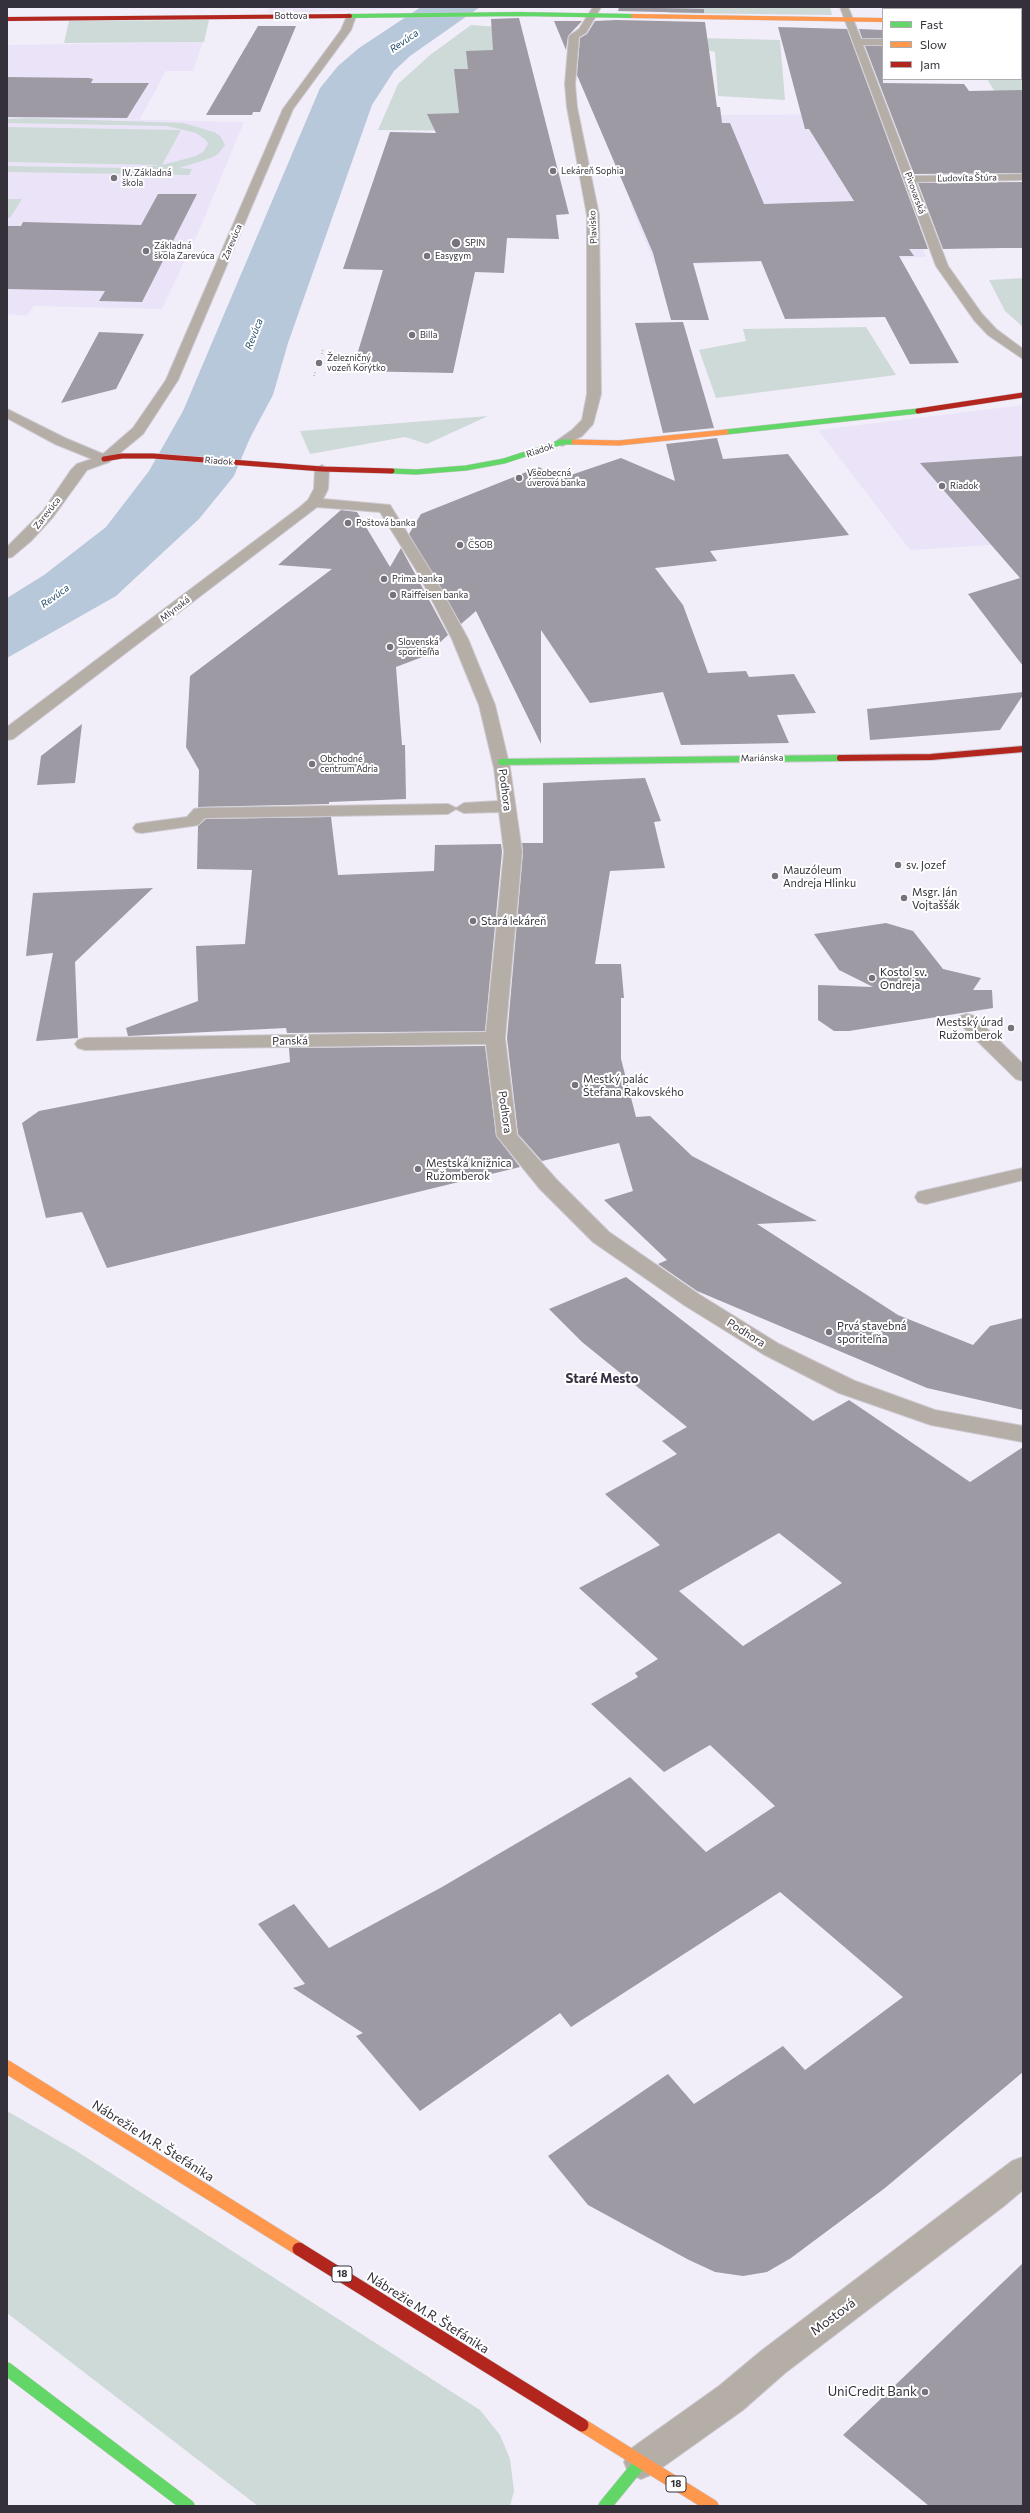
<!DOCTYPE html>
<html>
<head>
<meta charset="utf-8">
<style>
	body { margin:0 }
	#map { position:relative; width:1030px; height:2513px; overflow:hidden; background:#f2eef9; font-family:Commissioner,sans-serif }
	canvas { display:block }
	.frame { position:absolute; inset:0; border:8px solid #34313a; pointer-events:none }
	.legend { position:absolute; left:882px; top:8px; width:140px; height:72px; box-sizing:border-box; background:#fff; border:1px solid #aeadb0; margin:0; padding:5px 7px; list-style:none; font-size:12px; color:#34313a }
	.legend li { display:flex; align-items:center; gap:8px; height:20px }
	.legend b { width:20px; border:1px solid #aeadb0 }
</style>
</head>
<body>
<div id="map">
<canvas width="1030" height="2513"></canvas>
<div class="frame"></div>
<ul class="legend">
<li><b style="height:5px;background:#63d668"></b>Fast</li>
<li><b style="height:5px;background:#ff974d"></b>Slow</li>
<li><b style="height:5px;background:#b3261e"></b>Jam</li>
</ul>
</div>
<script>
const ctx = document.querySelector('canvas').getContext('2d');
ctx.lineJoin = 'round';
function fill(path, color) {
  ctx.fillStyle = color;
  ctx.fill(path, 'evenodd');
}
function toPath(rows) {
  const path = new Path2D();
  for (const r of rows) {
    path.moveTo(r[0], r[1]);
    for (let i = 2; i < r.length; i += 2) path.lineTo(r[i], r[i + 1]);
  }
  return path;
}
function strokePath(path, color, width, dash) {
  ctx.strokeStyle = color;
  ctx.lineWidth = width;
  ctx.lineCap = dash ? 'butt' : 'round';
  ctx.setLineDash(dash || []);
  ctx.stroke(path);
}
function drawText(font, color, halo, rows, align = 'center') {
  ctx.font = font + ' Commissioner,sans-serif';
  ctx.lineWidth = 4;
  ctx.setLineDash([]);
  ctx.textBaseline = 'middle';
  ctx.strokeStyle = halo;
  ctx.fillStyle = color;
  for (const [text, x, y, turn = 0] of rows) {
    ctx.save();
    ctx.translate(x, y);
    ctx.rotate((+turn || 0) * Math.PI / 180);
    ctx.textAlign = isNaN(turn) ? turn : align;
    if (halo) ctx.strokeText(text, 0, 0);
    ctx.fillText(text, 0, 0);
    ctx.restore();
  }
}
fill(toPath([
	[269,7,407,7,403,9,268,13],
	[203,42,193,71,166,71,140,119,113,119,244,122,198,233,162,309,34,306,27,316,7,314,7,45],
	[870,114,926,257,655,265,630,204,685,202,708,115],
	[1023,405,1023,543,910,550,818,430]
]), '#ebe4f9');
fill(toPath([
	[667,7,830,7,832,15,669,13],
	[209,20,204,42,64,43,69,21],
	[471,25,499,27,486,131,378,130,398,84,430,55],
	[657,37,780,40,785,100,718,96,715,52],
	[1021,77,1023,77,1023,138,987,79,1021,79],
	[27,118,183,123,214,132,220,136,225,145,218,154,211,158,179,168,192,169,189,175,7,172,7,166,131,168,160,165,7,162,7,127,181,130,162,165,196,156,203,152,208,144,206,140,196,133,167,126,7,123,7,119],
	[7,199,22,199,10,218,7,217],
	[1023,278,1023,327,1005,311,989,280],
	[866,327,896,375,716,398,699,350,746,341,743,329],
	[488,416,427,444,405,437,310,454,300,431],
	[7,2111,78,2152,480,2410,500,2435,510,2459,514,2491,510,2506,258,2506,7,2313]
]), '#cedad7');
fill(toPath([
	[421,7,480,7,410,56,394,71,372,105,288,343,273,395,250,438,234,476,199,519,116,596,7,658,7,598,44,575,106,527,149,471,183,411,320,88,338,66,359,48]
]), '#b7c8db');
fill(toPath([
	[619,7,704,9,704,13,618,11],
	[519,18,569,214,556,215,559,239,507,238,504,273,475,272,453,373,352,371,383,270,343,269,390,132,436,133,427,114,459,113,454,69,468,69,466,51,493,50,491,19],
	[616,20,705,22,717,107,720,107,722,123,730,123,764,204,854,201,809,129,805,129,778,27,847,29,928,249,909,249,914,256,899,256,959,363,910,364,885,317,785,319,761,261,693,263,709,320,671,320,653,253,577,75,580,38,587,34,595,21],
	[554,21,582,21,568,36,566,50],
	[258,26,296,26,260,112,253,112,252,115,206,115],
	[859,29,883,30,883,38,862,38],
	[865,46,883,46,883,83,964,84,969,91,1023,90,1023,173,914,174],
	[7,77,89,78,93,79,91,83,149,83,127,118,7,117],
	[1023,182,1023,248,1004,248,943,249,918,183],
	[158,194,197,194,142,302,99,301,105,291,7,289,7,226,21,226,23,222,141,225],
	[683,322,714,428,663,433,635,323],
	[99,332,144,334,116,389,61,403],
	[717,438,723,459,788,454,849,535,710,551,717,561,655,568,683,605,708,673,746,671,749,677,794,674,816,713,777,715,789,743,681,745,663,692,590,703,541,630,541,744,476,611,461,624,409,534,421,514,539,467,559,479,621,458,675,481,666,444],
	[1023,456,1023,666,968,594,1020,578,920,463],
	[341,510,357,512,390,567,401,548,448,635,425,656,396,667,402,745,405,745,406,799,329,802,329,804,198,807,199,770,186,747,190,676,332,569,278,565],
	[1023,692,1023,695,1000,730,870,740,867,709],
	[82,724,75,783,37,785,41,756],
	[645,778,661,821,654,822,665,868,610,871,595,964,621,964,624,998,621,998,621,1059,636,1117,650,1116,692,1156,817,1221,757,1224,898,1315,973,1345,990,1326,1023,1318,1023,1410,927,1388,697,1291,658,1264,667,1260,604,1200,633,1191,619,1143,542,1161,518,1134,507,1038,523,852,522,843,543,843,543,783],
	[331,817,338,875,434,871,435,845,501,844,502,852,485,1031,287,1033,286,1028,128,1036,126,1028,198,1001,196,946,245,944,252,870,197,869,198,826,206,819],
	[153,888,75,962,78,1038,36,1041,53,953,26,956,33,893],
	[886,923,913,931,943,969,981,978,973,990,992,990,993,1008,849,1031,834,1031,818,1020,818,985,873,987,839,970,814,934],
	[485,1046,496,1136,520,1167,107,1268,82,1212,46,1218,22,1123,39,1111,290,1062,289,1048],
	[626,1277,813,1421,849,1400,970,1482,1023,1447,1023,2072,885,2188,791,2258,767,2272,743,2276,715,2272,689,2260,588,2205,548,2156,668,2074,694,2104,783,2046,805,2070,903,1997,780,1892,571,2027,560,2013,420,2111,356,2036,363,2033,293,1988,305,1984,258,1924,294,1904,329,1948,442,1887,630,1777,706,1852,775,1806,710,1745,664,1772,591,1704,638,1677,635,1673,658,1659,579,1588,660,1545,605,1494,677,1454,662,1441,687,1427,582,1342,549,1309],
	[779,1533,842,1583,743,1646,679,1591],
	[1023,2263,1023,2506,929,2506,843,2435]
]), '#9d9aa4');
const street = toPath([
	[593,7,601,7,586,33,579,37,575,84,577,107,599,215,601,394,593,424,582,436,562,446,555,442,572,430,582,420,587,394,587,215,567,107,565,84,569,36,579,29,593,7],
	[840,7,848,7,861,39,883,39,883,45,863,45,913,176,1023,174,1023,180,916,182,948,266,982,314,996,329,1023,349,1023,359,988,335,974,320,936,266,840,7],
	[348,14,356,16,351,30,293,109,178,380,143,434,109,462,87,470,53,517,31,541,12,557,7,558,7,547,43,511,71,470,77,464,92,459,55,444,7,418,7,409,65,438,103,454,133,428,166,380,283,109,341,30,348,14],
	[1021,17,1023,17,1023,23,1021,23,1021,17],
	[1021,40,1023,40,1023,46,1021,46,1021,40],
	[1021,57,1023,57,1023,63,1021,63,1021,57],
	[322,465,329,469,328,489,323,499,390,505,432,573,468,639,495,705,510,768,522,852,505,1038,517,1135,556,1179,609,1232,700,1295,779,1344,855,1381,935,1410,1023,1426,1023,1442,931,1425,839,1393,763,1354,684,1305,593,1242,540,1189,497,1136,486,1044,85,1050,78,1048,75,1044,78,1040,85,1038,486,1032,504,852,499,812,464,813,456,809,448,814,205,818,198,825,192,826,142,833,136,832,133,828,136,824,142,823,187,817,194,809,200,808,448,804,456,808,464,803,498,801,494,768,479,705,452,639,418,573,380,512,317,507,13,739,7,740,7,727,300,507,308,500,314,489,315,469,322,465],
	[967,1014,974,1016,1023,1064,1023,1081,1016,1079,960,1024,957,1020,960,1016,967,1014],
	[1023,1168,1023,1180,926,1204,918,1202,915,1197,918,1192,1023,1168],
	[1023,2157,1023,2190,1004,2206,785,2373,743,2410,653,2474,641,2479,629,2474,624,2462,629,2450,719,2386,761,2351,1012,2161,1023,2157]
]);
const fastFar3 = toPath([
	[350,16,519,14,633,16]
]);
const fastFar2 = toPath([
	[726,432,918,411],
	[392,471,416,472,466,468,504,461,562,442,574,442]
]);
const fastFar1 = toPath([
	[501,762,840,758]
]);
const fast = toPath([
	[7,2369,188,2506],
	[605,2506,641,2462]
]);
const slowFar2 = toPath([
	[633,16,883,20]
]);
const slowFar1 = toPath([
	[574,442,619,443,726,432]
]);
const slow = toPath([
	[7,2067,299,2249],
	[582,2425,712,2506]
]);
const jamFar3 = toPath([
	[7,19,350,16]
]);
const jamFar2 = toPath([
	[918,411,1023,395],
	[104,459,122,456,153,456,322,469,392,471]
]);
const jamFar1 = toPath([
	[840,758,931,757,1023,749]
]);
const jam = toPath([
	[299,2249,582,2425]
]);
strokePath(street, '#cdc9d2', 2);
strokePath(fastFar3, '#cdc9d2', 4.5);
strokePath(fastFar2, '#cdc9d2', 6);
strokePath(fastFar1, '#cdc9d2', 8);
strokePath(fast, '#cdc9d2', 14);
strokePath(slowFar2, '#cdc9d2', 4.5);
strokePath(slowFar1, '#cdc9d2', 6);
strokePath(slow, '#cdc9d2', 14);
strokePath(jamFar3, '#cdc9d2', 4.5);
strokePath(jamFar2, '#cdc9d2', 6);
strokePath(jamFar1, '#cdc9d2', 8);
strokePath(jam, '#cdc9d2', 14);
fill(street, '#b5aea7');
strokePath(fastFar3, '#63d668', 4);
strokePath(fastFar2, '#63d668', 5);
strokePath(fastFar1, '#63d668', 6);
strokePath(fast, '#63d668', 13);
strokePath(slowFar2, '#ff974d', 4);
strokePath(slowFar1, '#ff974d', 5);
strokePath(slow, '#ff974d', 13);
strokePath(jamFar3, '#b3261e', 4);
strokePath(jamFar2, '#b3261e', 5);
strokePath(jamFar1, '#b3261e', 6);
strokePath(jam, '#b3261e', 13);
strokePath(toPath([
	[322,354,323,349],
	[314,376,315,372]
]), '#b4afb2', 1.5, [1, 2]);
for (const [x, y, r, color] of [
	[553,171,4,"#76737d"],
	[114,178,4,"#76737d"],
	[456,243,5,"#76737d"],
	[146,251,4,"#76737d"],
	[427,256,4,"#76737d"],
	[412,335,4,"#76737d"],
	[319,363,4,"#76737d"],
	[519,478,4,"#76737d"],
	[942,486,4,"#76737d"],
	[348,523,4,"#76737d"],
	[460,545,4,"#76737d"],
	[384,579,4,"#76737d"],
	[393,595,4,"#76737d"],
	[390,647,4,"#76737d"],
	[312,764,4,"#76737d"],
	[898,865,4,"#76737d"],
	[775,876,4,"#76737d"],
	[904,898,4,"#76737d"],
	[473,921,4,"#76737d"],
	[872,978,4,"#76737d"],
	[1011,1028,4,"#76737d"],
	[575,1085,4,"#76737d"],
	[418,1169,4,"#76737d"],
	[829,1332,4,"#76737d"],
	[925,2392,4,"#76737d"]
]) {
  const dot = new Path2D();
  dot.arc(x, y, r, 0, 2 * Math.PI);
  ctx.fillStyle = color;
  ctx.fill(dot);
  strokePath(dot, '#fff', 1.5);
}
drawText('9px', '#34313a', '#fff', [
	["Bottova",291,16],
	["Ľudovíta Štúra",967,178,-1],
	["Pivovarská",915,193,70],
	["Plavisko",593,227,-93],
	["Zarevúca",232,242,-67],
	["Riadok",540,450,-19],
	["Riadok",219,461,4],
	["Zarevúca",47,513,-52],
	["Mlynská",175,609,-37],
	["Mariánska",762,758,-1]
]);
drawText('9px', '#34313a', '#fff', [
	["Lekáreň Sophia",561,171],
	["IV. Základná",122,173],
	["škola",122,183],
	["SPIN",465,243],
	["Základná",154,246],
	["škola Zarevúca",154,256],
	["Easygym",435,256],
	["Billa",420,335],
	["Železničný",327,358],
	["vozeň Korýtko",327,368],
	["Všeobecná",527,473],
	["úverová banka",527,483],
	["Riadok",950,486],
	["Poštová banka",356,523],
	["ČSOB",468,545],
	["Prima banka",392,579],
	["Raiffeisen banka",401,595],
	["Slovenská",398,642],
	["sporiteľňa",398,652],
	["Obchodné",320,759],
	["centrum Adria",320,769]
], 'left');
drawText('italic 10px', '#1e4969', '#fff', [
	["Revúca",404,41,-35],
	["Revúca",254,334,-69],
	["Revúca",55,596,-36]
]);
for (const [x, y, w] of [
	[342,2274,20],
	[676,2484,20]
]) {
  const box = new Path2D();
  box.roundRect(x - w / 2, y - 8, w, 16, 3);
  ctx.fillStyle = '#fff';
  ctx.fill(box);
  strokePath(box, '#34313a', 1);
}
drawText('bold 10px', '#34313a', null, [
	["18",342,2274],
	["18",676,2484]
]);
drawText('11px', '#34313a', '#fff', [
	["Podhora",505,790,83],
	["Panská",290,1041,-1],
	["Podhora",505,1112,82],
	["Podhora",746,1333,32]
]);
drawText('11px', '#34313a', '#fff', [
	["sv. Jozef",906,865],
	["Mauzóleum",783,870],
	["Andreja Hlinku",783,883],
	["Msgr. Ján",912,892],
	["Vojtaššák",912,905],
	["Stará lekáreň",481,921],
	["Kostol sv.",880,972],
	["Ondreja",880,985],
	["Mestský úrad",1003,1022,"right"],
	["Ružomberok",1003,1035,"right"],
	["Mestký palác",583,1079],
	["Štefana Rakovského",583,1092],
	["Mestská knižnica",426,1163],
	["Ružomberok",426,1176],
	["Prvá stavebná",837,1326],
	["sporiteľňa",837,1339]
], 'left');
drawText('bold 13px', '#362f41', '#fff', [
	["Staré Mesto",602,1379]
]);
drawText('13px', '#34313a', '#fff', [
	["Nábrežie M.R. Štefánika",153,2141,32],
	["Nábrežie M.R. Štefánika",428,2313,32],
	["Mostová",833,2317,-37]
]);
drawText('13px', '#34313a', '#fff', [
	["UniCredit Bank",917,2392]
], 'right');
</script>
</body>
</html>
